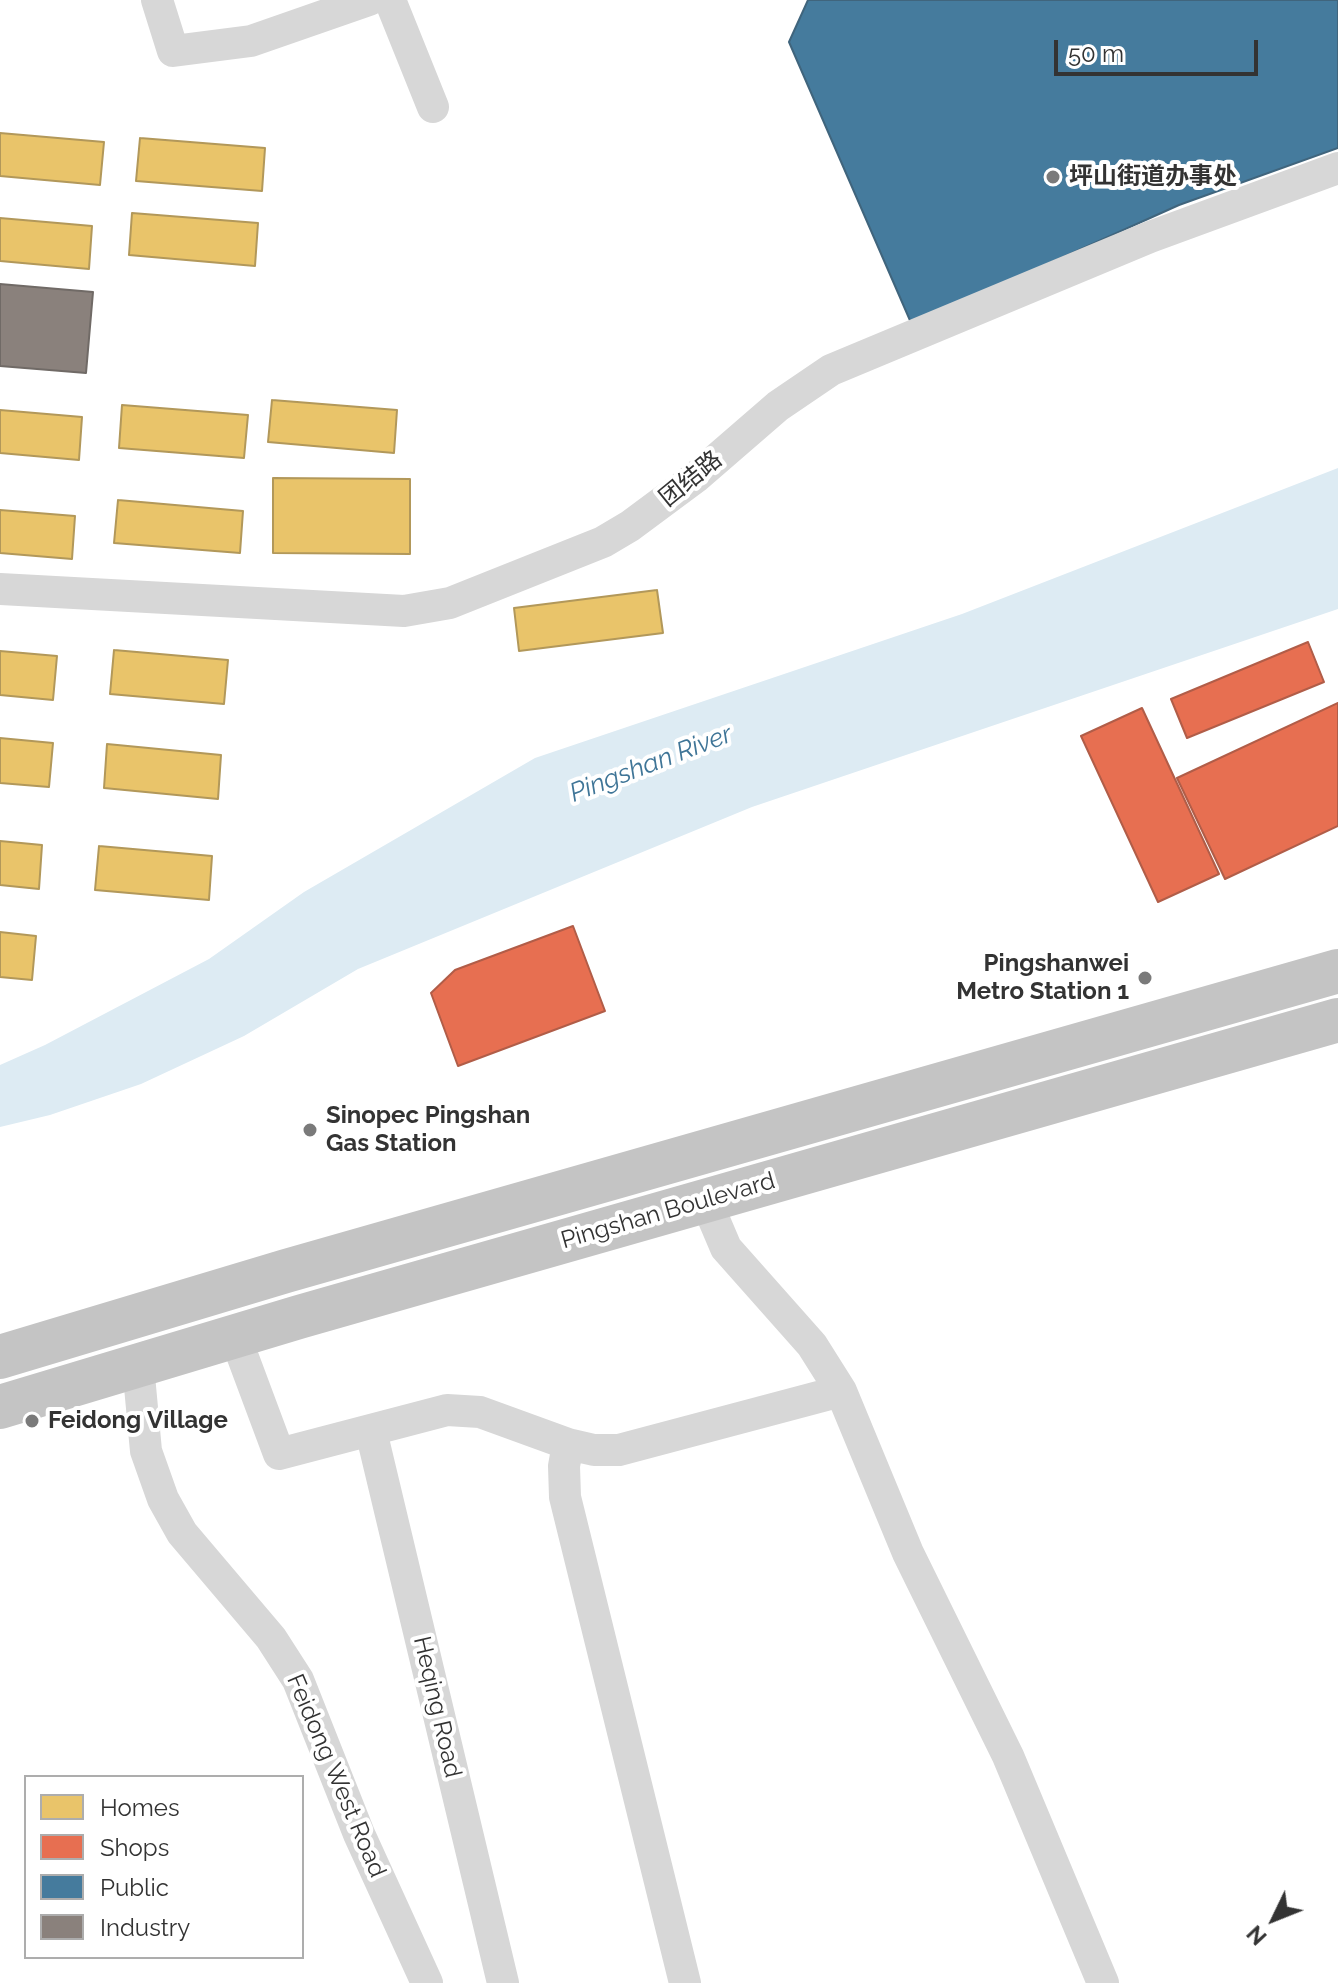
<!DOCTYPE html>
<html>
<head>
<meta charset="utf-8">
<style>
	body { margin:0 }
	#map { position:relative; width:1338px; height:1983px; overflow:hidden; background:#fff; font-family:Raleway,sans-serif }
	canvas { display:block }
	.legend { position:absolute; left:24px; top:1775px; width:280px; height:184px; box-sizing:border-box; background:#fff; border:2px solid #adadad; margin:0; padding:10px 14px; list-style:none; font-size:24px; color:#333 }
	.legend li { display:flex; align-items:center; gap:16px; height:40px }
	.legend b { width:40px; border:2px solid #adadad }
	.north { position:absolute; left:1234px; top:1879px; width:80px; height:80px; -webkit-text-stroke:6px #fff; paint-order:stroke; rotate:227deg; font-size:22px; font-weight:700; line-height:32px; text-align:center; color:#333 }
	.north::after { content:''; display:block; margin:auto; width:28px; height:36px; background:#333; clip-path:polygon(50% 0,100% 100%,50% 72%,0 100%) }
	.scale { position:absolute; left:1054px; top:40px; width:204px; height:36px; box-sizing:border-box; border:4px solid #333; border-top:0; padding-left:10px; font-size:24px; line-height:28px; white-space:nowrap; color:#333; -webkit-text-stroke:6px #fff; paint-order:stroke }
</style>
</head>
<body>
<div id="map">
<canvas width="1338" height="1983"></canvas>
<ul class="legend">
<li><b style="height:22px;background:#e9c46a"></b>Homes</li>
<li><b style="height:22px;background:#e76f51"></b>Shops</li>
<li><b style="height:22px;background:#457b9d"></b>Public</li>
<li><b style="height:22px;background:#8a817c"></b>Industry</li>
</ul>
<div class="north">N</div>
<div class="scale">50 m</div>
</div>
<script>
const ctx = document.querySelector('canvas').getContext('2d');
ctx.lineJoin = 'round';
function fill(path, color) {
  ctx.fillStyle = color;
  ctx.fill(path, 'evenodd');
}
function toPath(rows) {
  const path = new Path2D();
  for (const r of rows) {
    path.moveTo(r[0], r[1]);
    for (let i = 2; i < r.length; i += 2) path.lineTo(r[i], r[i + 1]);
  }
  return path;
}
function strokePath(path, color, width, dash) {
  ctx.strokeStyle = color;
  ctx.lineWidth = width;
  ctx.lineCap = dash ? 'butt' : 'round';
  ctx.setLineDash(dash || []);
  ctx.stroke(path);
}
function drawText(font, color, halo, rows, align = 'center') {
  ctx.font = font + ' Raleway,"Noto Sans SC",sans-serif';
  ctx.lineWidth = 8;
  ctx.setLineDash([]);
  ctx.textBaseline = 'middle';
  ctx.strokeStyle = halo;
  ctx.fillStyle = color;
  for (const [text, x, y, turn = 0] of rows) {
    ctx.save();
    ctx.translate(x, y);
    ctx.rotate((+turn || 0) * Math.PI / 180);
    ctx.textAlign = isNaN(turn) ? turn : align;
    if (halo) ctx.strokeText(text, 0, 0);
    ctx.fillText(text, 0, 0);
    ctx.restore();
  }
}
fill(toPath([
	[1338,468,1338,609,752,807,358,969,244,1036,141,1084,50,1115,0,1127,0,1065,45,1045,209,959,304,892,535,758,962,614]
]), '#ddebf3');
const homes = toPath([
	[0,133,104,142,100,185,0,176,0,133],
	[140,138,265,148,262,191,136,181,140,138],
	[132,213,258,223,255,266,129,255,132,213],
	[0,218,92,226,89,269,0,261,0,218],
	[272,400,397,410,394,453,268,442,272,400],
	[122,405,248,415,244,458,119,448,122,405],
	[0,410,82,417,79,460,0,453,0,410],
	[273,478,410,479,410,554,273,553,273,478],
	[118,500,243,511,240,553,114,543,118,500],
	[0,510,75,516,72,559,0,553,0,510],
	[657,590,663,633,519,651,514,608,657,590],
	[114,650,228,660,224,704,110,694,114,650],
	[0,651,57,656,53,700,0,695,0,651],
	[0,738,53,743,49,787,0,783,0,738],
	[107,744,221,755,218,799,104,788,107,744],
	[0,841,42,845,39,889,0,885,0,841],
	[99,846,212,856,209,900,95,890,99,846],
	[0,932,36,936,32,980,0,977,0,932]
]);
fill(homes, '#e9c46a');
strokePath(homes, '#b2985a', 2);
const shops = toPath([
	[1308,642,1324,682,1187,738,1171,699,1308,642],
	[1338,703,1338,826,1225,879,1177,778,1338,703],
	[1142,708,1219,874,1158,902,1081,736,1142,708],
	[573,926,605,1011,458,1066,431,993,455,970,573,926]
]);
fill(shops, '#e76f51');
strokePath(shops, '#b15d48', 2);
const public = toPath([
	[808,0,1338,0,1338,148,1179,205,912,325,789,42,808,0]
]);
fill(public, '#457b9d');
strokePath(public, '#40657d', 2);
const industry = toPath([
	[0,284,93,292,86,373,0,366,0,284]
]);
fill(industry, '#8a817c');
strokePath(industry, '#706a66', 2);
strokePath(toPath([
	[157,0,173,51,251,41,369,0],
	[390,0,433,107],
	[0,589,404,611,450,603,603,542,630,526,696,477,778,406,831,370,1150,237,1338,168],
	[706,1201,726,1248,812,1345,841,1391,908,1553,1008,1756,1103,1983],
	[235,1336,279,1454,447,1410,480,1412,568,1444,594,1450,619,1450,841,1391],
	[138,1365,146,1451,163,1499,182,1533,271,1638,298,1680,359,1834,427,1983],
	[371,1431,503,1983],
	[568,1444,564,1466,565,1497,685,1983]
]), '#d7d7d7', 32);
strokePath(toPath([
	[0,1357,286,1271,1338,971],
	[0,1407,299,1317,1338,1020]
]), '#c4c4c4', 44);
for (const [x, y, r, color] of [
	[1053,177,8,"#7a7a7a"],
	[1145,978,8,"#7a7a7a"],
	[310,1130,8,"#7a7a7a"],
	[32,1421,8,"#7a7a7a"]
]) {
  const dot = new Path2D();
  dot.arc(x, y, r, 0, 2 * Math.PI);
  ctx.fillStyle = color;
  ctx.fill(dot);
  strokePath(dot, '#fff', 3);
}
drawText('bold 24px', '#333', '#fff', [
	["坪山街道办事处",1069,177],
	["Pingshanwei",1129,964,"right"],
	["Metro Station 1",1129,992,"right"],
	["Sinopec Pingshan",326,1116],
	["Gas Station",326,1144],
	["Feidong Village",48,1421]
], 'left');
drawText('24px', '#333', '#fff', [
	["团结路",691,479,-39],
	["Pingshan Boulevard",668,1211,-16],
	["Heqing Road",437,1707,77],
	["Feidong West Road",336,1776,67]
]);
drawText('italic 26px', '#3f7597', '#fff', [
	["Pingshan River",651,764,-21]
]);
</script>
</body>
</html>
